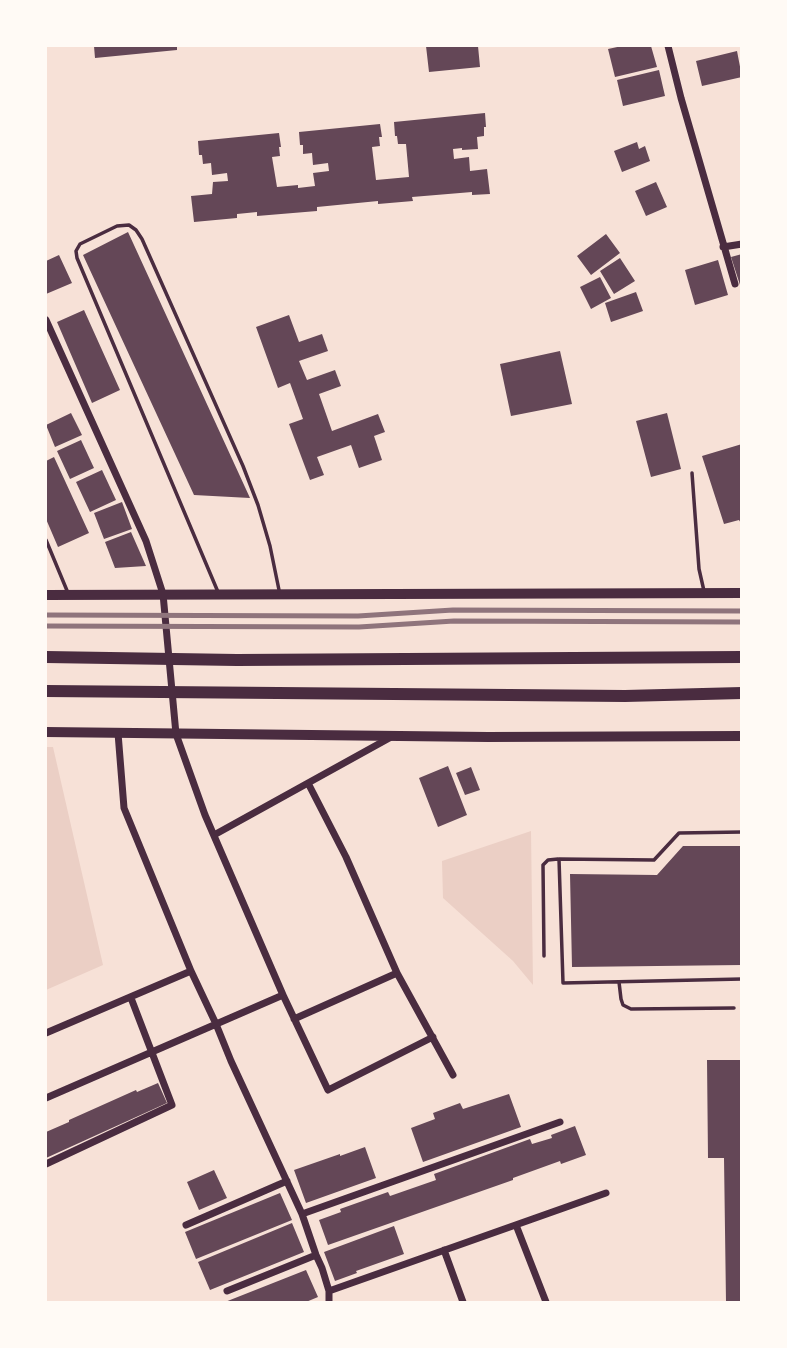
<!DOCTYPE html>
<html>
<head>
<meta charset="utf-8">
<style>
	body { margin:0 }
	#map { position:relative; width:787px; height:1348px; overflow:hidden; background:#f7e1d7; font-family:Commissioner,sans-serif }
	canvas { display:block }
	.frame { position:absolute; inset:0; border:47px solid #fffaf5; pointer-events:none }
</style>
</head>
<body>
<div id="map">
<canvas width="787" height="1348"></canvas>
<div class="frame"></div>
</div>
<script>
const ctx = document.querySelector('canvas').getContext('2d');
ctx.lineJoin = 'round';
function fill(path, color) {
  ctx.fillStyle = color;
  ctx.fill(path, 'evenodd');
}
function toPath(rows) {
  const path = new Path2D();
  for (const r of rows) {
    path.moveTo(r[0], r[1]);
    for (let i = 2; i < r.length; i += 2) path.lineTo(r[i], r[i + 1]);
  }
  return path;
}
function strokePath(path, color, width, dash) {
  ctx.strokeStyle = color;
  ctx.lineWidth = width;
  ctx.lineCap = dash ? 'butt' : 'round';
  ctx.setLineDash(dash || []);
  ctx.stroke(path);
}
fill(toPath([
	[46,747,53,747,103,965,46,990],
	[531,831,533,985,513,961,443,898,442,861]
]), '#ebcfc5');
fill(toPath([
	[94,46,177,46,177,50,95,58],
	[426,46,478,46,480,67,429,72],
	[622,46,651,46,657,67,615,77,608,49],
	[737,51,742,77,702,86,696,61],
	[659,70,665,96,623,106,617,80],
	[485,113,486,127,484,127,484,136,477,137,478,149,462,150,462,148,453,149,454,159,469,157,470,171,487,169,490,194,472,195,472,192,412,197,413,201,378,204,378,201,317,207,317,211,257,216,257,212,237,214,237,218,194,222,191,196,212,194,213,182,228,181,227,173,212,175,211,163,203,164,202,155,199,155,198,141,279,133,281,147,279,147,280,156,272,157,277,187,298,185,298,188,315,186,313,173,329,171,328,163,313,165,312,153,303,154,303,145,300,145,299,132,380,124,382,137,379,137,380,146,372,147,376,180,409,177,406,144,398,144,397,136,395,136,394,122],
	[637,142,639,149,645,146,650,161,622,172,614,151],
	[656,182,667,207,646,216,635,191],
	[128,232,250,498,194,495,83,255],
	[606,234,620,253,591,275,577,256],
	[742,254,742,287,741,288,731,257],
	[59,255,72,283,46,294,46,261],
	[620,258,635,281,614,294,600,271],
	[718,260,728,295,695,305,685,270],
	[600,277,611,298,591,309,580,287],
	[636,292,643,311,611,322,605,303],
	[84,310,120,390,92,403,57,322],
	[289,315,299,342,322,334,328,351,299,361,307,380,335,370,341,386,319,394,332,431,378,414,385,432,374,436,382,460,359,468,351,445,317,457,324,475,310,480,289,424,303,419,290,383,278,388,256,327],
	[560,351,572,404,511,416,500,364],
	[71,413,82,435,55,447,46,425],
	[667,413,681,469,651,477,636,421],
	[81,440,94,468,70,479,57,451],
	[742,444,742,525,739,520,724,524,702,456],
	[54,457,89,533,58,547,46,519,46,461],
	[102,470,116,500,90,512,76,482],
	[122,502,132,529,104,539,94,513],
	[131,532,146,566,115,568,105,542],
	[448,766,467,815,438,827,419,778],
	[471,767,480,790,465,795,456,773],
	[683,846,742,846,742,965,572,967,570,874,657,875],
	[707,1060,742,1060,742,1302,726,1302,724,1158,708,1158],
	[158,1083,167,1103,46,1158,46,1132,69,1122,69,1120,136,1090,137,1092],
	[509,1094,521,1127,423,1162,411,1128,435,1119,433,1113,460,1103,463,1109],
	[575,1126,586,1155,561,1164,560,1161,513,1178,513,1180,328,1245,319,1220,341,1212,340,1209,388,1192,390,1196,436,1180,434,1174,530,1139,532,1144,552,1138,551,1135],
	[365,1147,376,1178,306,1203,294,1170,340,1154,340,1156],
	[214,1170,227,1198,199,1210,187,1182],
	[280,1193,292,1220,196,1259,185,1232],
	[292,1223,304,1252,210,1290,198,1262],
	[394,1226,404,1254,356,1271,357,1273,335,1281,324,1252],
	[306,1270,318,1297,306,1302,225,1302]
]), '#644757');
strokePath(toPath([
	[692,473,699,569,704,591],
	[46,540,68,593],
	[218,592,77,258,76,251,80,244,117,226,129,225,136,230,142,239,243,466,258,505,270,546,279,590],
	[742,832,679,833,654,860,559,859,563,983,742,979],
	[544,956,543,865,548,860,558,859],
	[619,982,621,999,623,1005,631,1009,734,1008]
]), '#4a2c40', 3.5);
strokePath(toPath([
	[668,46,681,98,735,284],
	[723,247,742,244],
	[46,320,146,541,163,594,176,734,205,815,283,995,46,1098],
	[118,733,124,808,191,971,216,1024,231,1061,302,1214,316,1255,322,1268,329,1291,329,1302],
	[308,783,393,736],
	[214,835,308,783,346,857,397,973,453,1075],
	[283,995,328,1090,433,1037],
	[294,1019,397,973],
	[46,1033,191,971],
	[46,1164,172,1105,131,998],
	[302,1214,560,1122],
	[186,1225,287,1181],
	[516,1225,546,1302],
	[444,1250,463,1302],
	[227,1291,316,1255],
	[329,1291,606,1193]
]), '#4a2c40', 7);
strokePath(toPath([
	[46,595,742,593],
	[46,732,488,737,742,736]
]), '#4a2c40', 10);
strokePath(toPath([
	[46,657,237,660,742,657],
	[46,691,625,696,742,693]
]), '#4a2c40', 12);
strokePath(toPath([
	[46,615,358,616,453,610,742,611],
	[46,626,359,627,454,621,742,622]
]), '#8f747c', 5);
</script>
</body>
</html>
